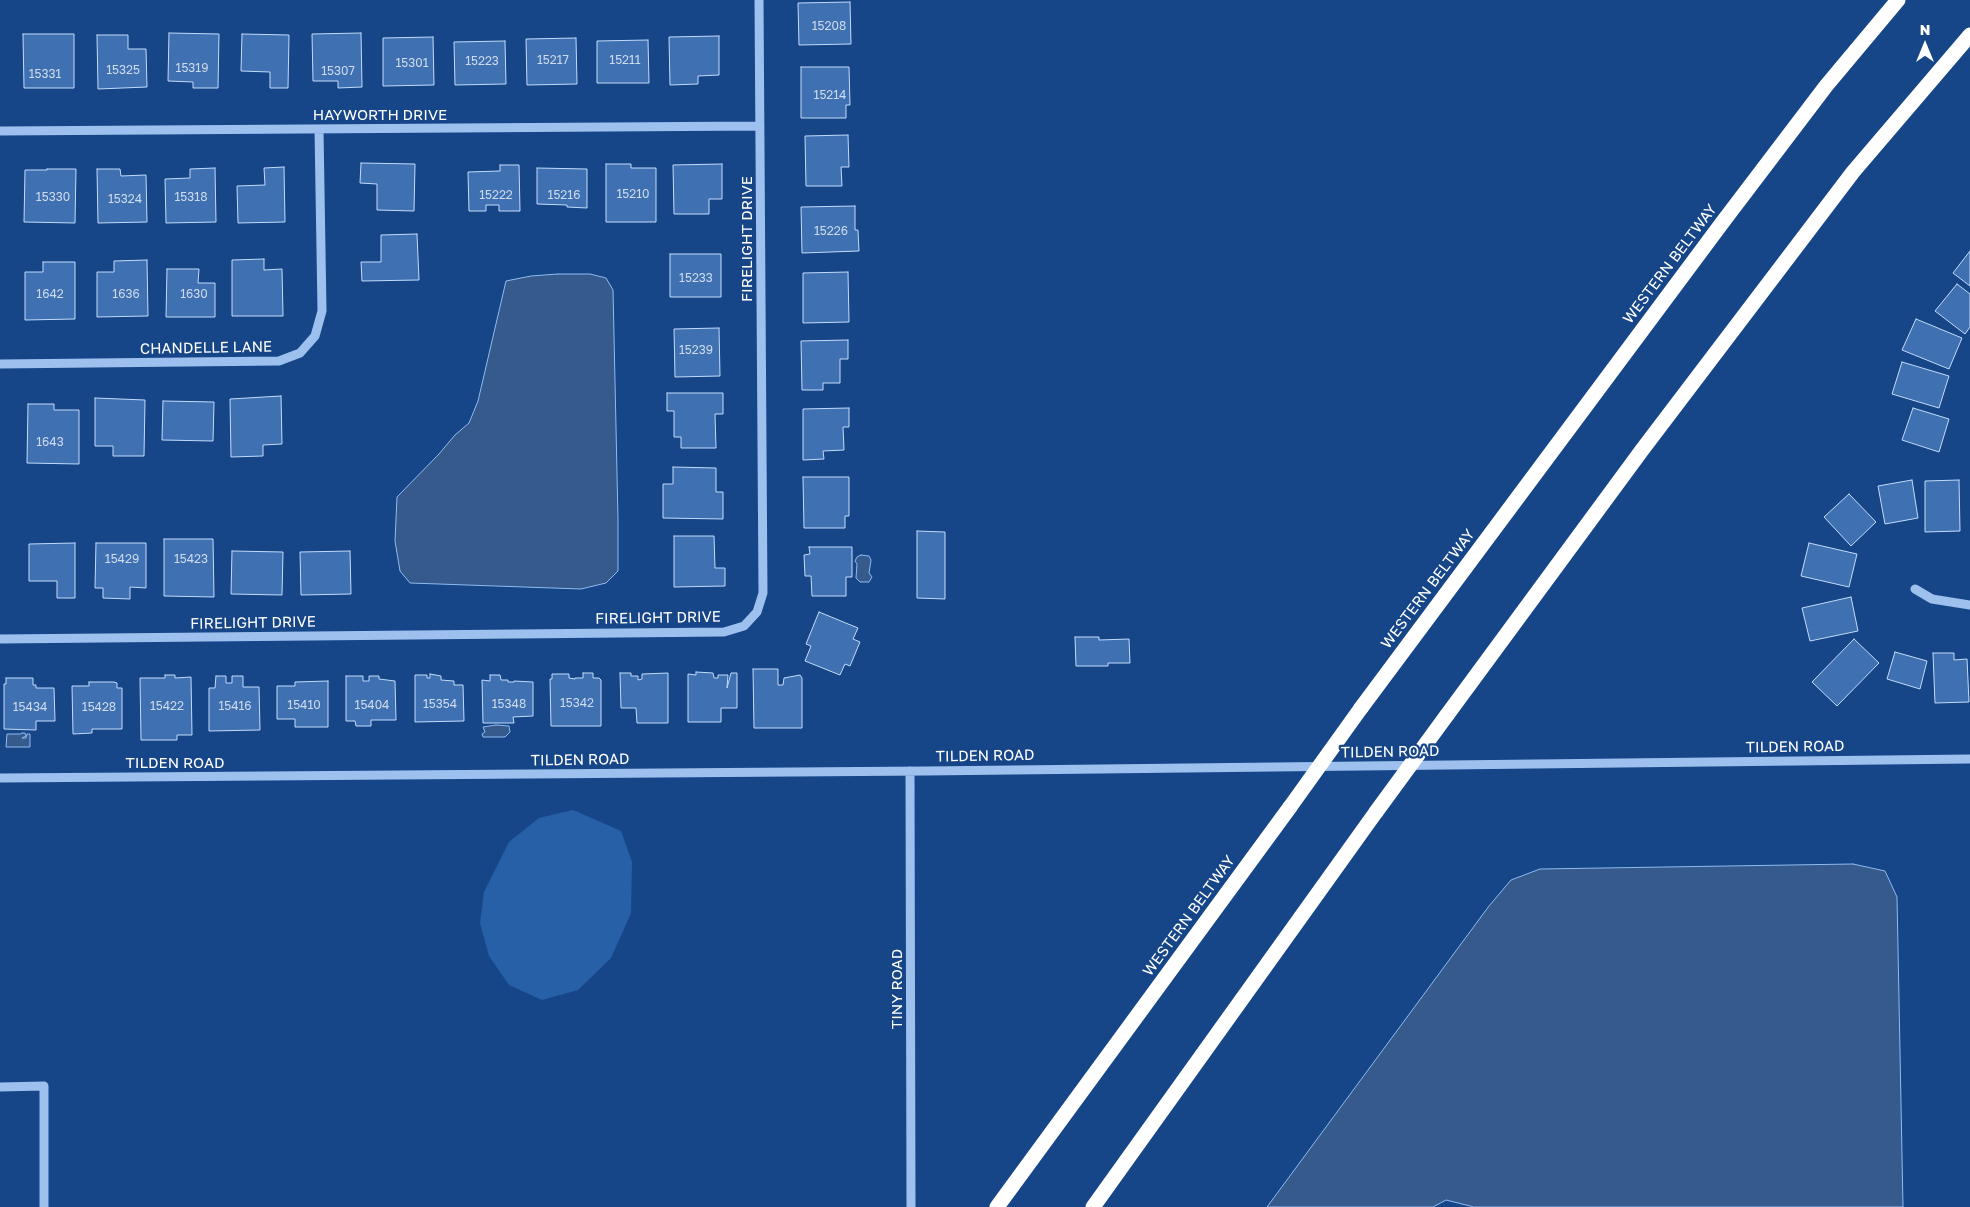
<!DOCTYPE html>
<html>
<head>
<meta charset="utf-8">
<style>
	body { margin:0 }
	#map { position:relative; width:1970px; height:1207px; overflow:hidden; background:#164688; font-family:"Golos Text",sans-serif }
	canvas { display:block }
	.north { position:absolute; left:1900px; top:20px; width:50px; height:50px; -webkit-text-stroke:4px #164688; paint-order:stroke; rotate:0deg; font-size:14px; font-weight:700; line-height:20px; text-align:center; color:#fff }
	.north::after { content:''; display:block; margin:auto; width:18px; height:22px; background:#fff; clip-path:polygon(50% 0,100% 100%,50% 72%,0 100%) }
</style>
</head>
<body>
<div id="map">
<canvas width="1970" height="1207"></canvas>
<div class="north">N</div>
</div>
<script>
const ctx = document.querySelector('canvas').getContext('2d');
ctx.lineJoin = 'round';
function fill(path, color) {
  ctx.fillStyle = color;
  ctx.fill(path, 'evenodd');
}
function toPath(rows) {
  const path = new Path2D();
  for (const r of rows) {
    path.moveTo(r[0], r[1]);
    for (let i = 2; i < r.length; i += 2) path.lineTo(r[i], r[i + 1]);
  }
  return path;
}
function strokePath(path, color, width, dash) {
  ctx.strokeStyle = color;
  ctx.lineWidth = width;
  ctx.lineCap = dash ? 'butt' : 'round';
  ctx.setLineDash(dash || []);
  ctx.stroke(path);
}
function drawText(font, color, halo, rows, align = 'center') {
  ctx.font = font + ' "Golos Text",sans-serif';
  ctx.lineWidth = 4.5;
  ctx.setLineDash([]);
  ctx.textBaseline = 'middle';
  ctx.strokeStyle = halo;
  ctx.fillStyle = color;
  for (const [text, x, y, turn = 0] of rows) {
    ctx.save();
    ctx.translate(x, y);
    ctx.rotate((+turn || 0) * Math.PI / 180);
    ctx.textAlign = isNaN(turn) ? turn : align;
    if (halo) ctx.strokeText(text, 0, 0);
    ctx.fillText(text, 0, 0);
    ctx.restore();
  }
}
fill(toPath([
	[573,810,621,831,632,862,631,913,611,958,578,990,542,1000,509,985,489,956,480,923,484,892,509,842,539,818]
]), '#2860a7');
const water = toPath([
	[558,274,590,274,606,278,613,290,618,519,618,571,606,583,581,589,410,583,400,571,395,541,397,497,439,454,455,435,469,423,478,401,506,281,531,276,558,274],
	[861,555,869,556,871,560,869,573,872,577,869,582,860,582,856,578,857,564,855,561,857,557,861,555],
	[496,725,509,726,510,732,505,737,483,737,482,734,485,732,483,727,496,725],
	[22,733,25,733,26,736,22,738,26,738,27,734,30,734,30,747,6,747,7,734,21,734,22,733],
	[1853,864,1885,871,1897,897,1903,1207,1474,1207,1446,1200,1433,1207,1267,1207,1489,906,1511,880,1540,869,1853,864]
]);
fill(water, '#365a8b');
strokePath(water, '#8fbbf1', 1);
const building = toPath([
	[850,2,851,44,799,45,798,3,850,2],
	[169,33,219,34,218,88,193,88,193,82,168,81,169,33],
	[361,33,362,87,338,88,338,81,313,81,312,34,361,33],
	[23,34,74,34,74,88,24,88,23,34],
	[242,34,289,35,288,88,270,88,270,72,241,71,242,34],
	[97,35,128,35,128,49,146,49,147,87,98,89,97,35],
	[719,36,719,75,698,76,698,84,670,85,669,37,719,36],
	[433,37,434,85,383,86,383,38,433,37],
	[576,38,577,84,527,85,526,39,576,38],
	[648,40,649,83,597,83,597,41,648,40],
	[505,41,506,84,455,85,454,42,505,41],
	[801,67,849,67,850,105,846,105,846,118,801,118,801,67],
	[848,135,849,167,841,167,842,186,806,186,805,136,848,135],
	[361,163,415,164,414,211,377,210,377,184,360,183,361,163],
	[606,164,631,164,631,168,656,168,656,222,606,222,606,164],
	[722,164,722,199,709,199,709,214,674,214,673,165,722,164],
	[500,165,519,165,520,211,499,211,499,205,486,205,486,211,469,211,468,172,500,171,500,165],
	[284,167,285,222,238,223,237,186,265,185,264,168,284,167],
	[215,168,216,222,166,223,165,179,190,178,190,169,215,168],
	[537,168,587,169,587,208,567,207,567,205,537,204,537,168],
	[47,169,76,169,75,223,24,222,25,170,47,170,47,169],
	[97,169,120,169,121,176,146,175,147,222,98,223,97,169],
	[855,206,855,230,858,230,859,251,802,253,801,207,855,206],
	[417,234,419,280,362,281,361,262,381,262,381,235,417,234],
	[1970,251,1970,286,1953,273,1970,251],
	[670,254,721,254,721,297,670,297,670,254],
	[264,259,264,270,282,269,283,316,232,316,232,260,264,259],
	[147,260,148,316,97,317,97,272,114,272,114,261,147,260],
	[43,262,75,262,75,319,25,320,25,272,43,272,43,262],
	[167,269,199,269,198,283,215,283,215,317,166,317,167,269],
	[848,272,849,322,803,323,803,273,848,272],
	[1957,284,1970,294,1970,327,1965,334,1935,311,1957,284],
	[1916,319,1962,338,1949,369,1902,350,1916,319],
	[719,328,720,376,675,377,674,329,719,328],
	[848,340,848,359,840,359,840,383,823,383,823,390,802,390,801,341,848,340],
	[1902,362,1949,376,1939,408,1892,394,1902,362],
	[667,393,723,393,723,414,715,414,716,448,681,448,681,437,674,437,674,411,667,411,667,393],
	[281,396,282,444,263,445,263,456,231,457,230,399,281,396],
	[95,398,145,400,144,456,113,456,113,446,95,446,95,398],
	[163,401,214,402,213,441,162,440,163,401],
	[28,404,54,404,54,410,79,410,79,464,27,463,28,404],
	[849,408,849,427,843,427,844,450,823,451,824,459,803,460,803,409,849,408],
	[1913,408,1949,419,1939,452,1902,440,1913,408],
	[673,467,716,468,716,492,723,492,723,519,663,518,663,484,673,484,673,467],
	[803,477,849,477,849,516,845,516,845,528,804,528,803,477],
	[1912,480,1918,518,1885,524,1878,486,1912,480],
	[1959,480,1960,531,1925,532,1925,481,1959,480],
	[1849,494,1876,522,1851,546,1824,517,1849,494],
	[917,531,945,532,945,599,917,598,917,531],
	[674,536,714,536,715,568,725,568,725,586,674,587,674,536],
	[164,539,213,539,214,597,164,596,164,539],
	[75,543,75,598,57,598,57,581,29,581,29,544,75,543],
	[96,543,146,543,146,588,130,587,130,599,103,598,103,588,95,588,96,543],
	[1809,543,1857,554,1849,587,1801,576,1809,543],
	[809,547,852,547,852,577,846,577,846,596,812,596,811,576,805,576,804,555,810,554,809,547],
	[232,551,283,552,282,595,231,594,232,551],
	[350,551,351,594,301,595,300,552,350,551],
	[1851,597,1858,631,1810,641,1802,608,1851,597],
	[819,612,858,628,853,639,860,642,850,666,845,664,840,675,805,661,811,646,806,644,819,612],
	[1075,637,1099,637,1099,640,1129,639,1130,663,1108,663,1108,666,1076,666,1075,637],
	[1854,639,1879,663,1837,706,1812,682,1854,639],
	[1895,652,1927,661,1920,689,1887,679,1895,652],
	[1933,653,1954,653,1954,660,1967,659,1969,702,1935,703,1933,653],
	[753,669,778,669,778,685,783,685,784,678,800,675,802,678,802,728,754,728,753,669],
	[696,672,713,673,714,678,718,678,718,675,728,675,727,688,731,673,737,673,737,708,721,708,721,722,688,722,688,674,696,675,696,672],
	[583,673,593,673,593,678,599,678,601,680,601,726,551,726,550,679,552,679,552,674,569,674,569,678,575,679,575,678,583,678,583,673],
	[620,673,631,673,631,676,638,676,638,680,642,679,642,674,668,673,668,723,637,723,636,708,621,708,620,673],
	[430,674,441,676,441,680,454,681,454,685,463,685,464,721,415,722,415,675,427,675,427,678,430,678,430,674],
	[165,675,175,675,175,678,191,677,192,735,177,735,177,740,141,740,140,678,165,678,165,675],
	[490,675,500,675,501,680,508,680,508,682,514,682,514,681,533,682,533,716,513,717,514,723,483,723,482,680,490,681,490,675],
	[216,676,226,676,226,683,232,683,232,676,243,676,243,687,259,687,260,730,209,731,209,688,215,688,216,676],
	[346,676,363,676,363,681,369,681,369,676,379,676,379,679,395,681,396,720,371,720,371,726,356,726,355,721,346,721,346,676],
	[6,678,33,678,33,685,36,685,36,688,54,688,55,721,36,721,36,730,4,729,4,684,6,684,6,678],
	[328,681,328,727,295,727,295,719,277,719,277,686,295,686,295,682,328,681],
	[89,682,114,682,117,683,117,688,122,688,122,729,92,729,92,733,73,734,72,686,89,686,89,682]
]);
fill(building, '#3e70b2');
strokePath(building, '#c3dbfa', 1);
strokePath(toPath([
	[0,131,760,126],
	[0,364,279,361,300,353,315,336,322,311,319,129],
	[1915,589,1932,599,1970,605],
	[0,639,724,632,744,626,757,612,763,593,759,0],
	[910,771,911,1207],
	[0,778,926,771,1970,759],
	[0,1087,44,1086,44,1207]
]), '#9dc0ee', 9);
strokePath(toPath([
	[1361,708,1722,223,1826,86,1898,0],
	[1447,715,1642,450,1853,172,1970,35],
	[997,1207,1290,807],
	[1093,1207,1376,812]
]), '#fff', 15);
strokePath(toPath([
	[1290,807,1361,708],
	[1376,812,1447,715]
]), '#fff', 15);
drawText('12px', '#cfdbec', null, [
	["15208",829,26],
	["15217",553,60],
	["15211",625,60],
	["15223",482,61],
	["15301",412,63],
	["15319",192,68],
	["15325",123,70],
	["15307",338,71],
	["15331",45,74],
	["15214",830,95],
	["15210",633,194],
	["15222",496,195],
	["15216",564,195],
	["15330",53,197],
	["15318",191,197],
	["15324",125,199],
	["15226",831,231],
	["15233",696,278],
	["1642",50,294],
	["1636",126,294],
	["1630",194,294],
	["15239",696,350],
	["1643",50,442],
	["15429",122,559],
	["15423",191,559],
	["15342",577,703],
	["15354",440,704],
	["15348",509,704],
	["15410",304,705],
	["15404",372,705],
	["15422",167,706],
	["15416",235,706],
	["15434",30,707],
	["15428",99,707]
]);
drawText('15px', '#fff', '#164688', [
	["HAYWORTH DRIVE",380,115],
	["FIRELIGHT DRIVE",747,239,-90],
	["WESTERN BELTWAY",1670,264,-53],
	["CHANDELLE LANE",206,348,-1],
	["WESTERN BELTWAY",1428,589,-53],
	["FIRELIGHT DRIVE",658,618,-1],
	["FIRELIGHT DRIVE",253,623,-1],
	["TILDEN ROAD",1795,747,-1],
	["TILDEN ROAD",1390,752,-1],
	["TILDEN ROAD",985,756,-1],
	["TILDEN ROAD",580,760,-1],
	["TILDEN ROAD",175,763],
	["WESTERN BELTWAY",1189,916,-54],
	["TINY ROAD",897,989,-90]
]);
</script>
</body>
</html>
